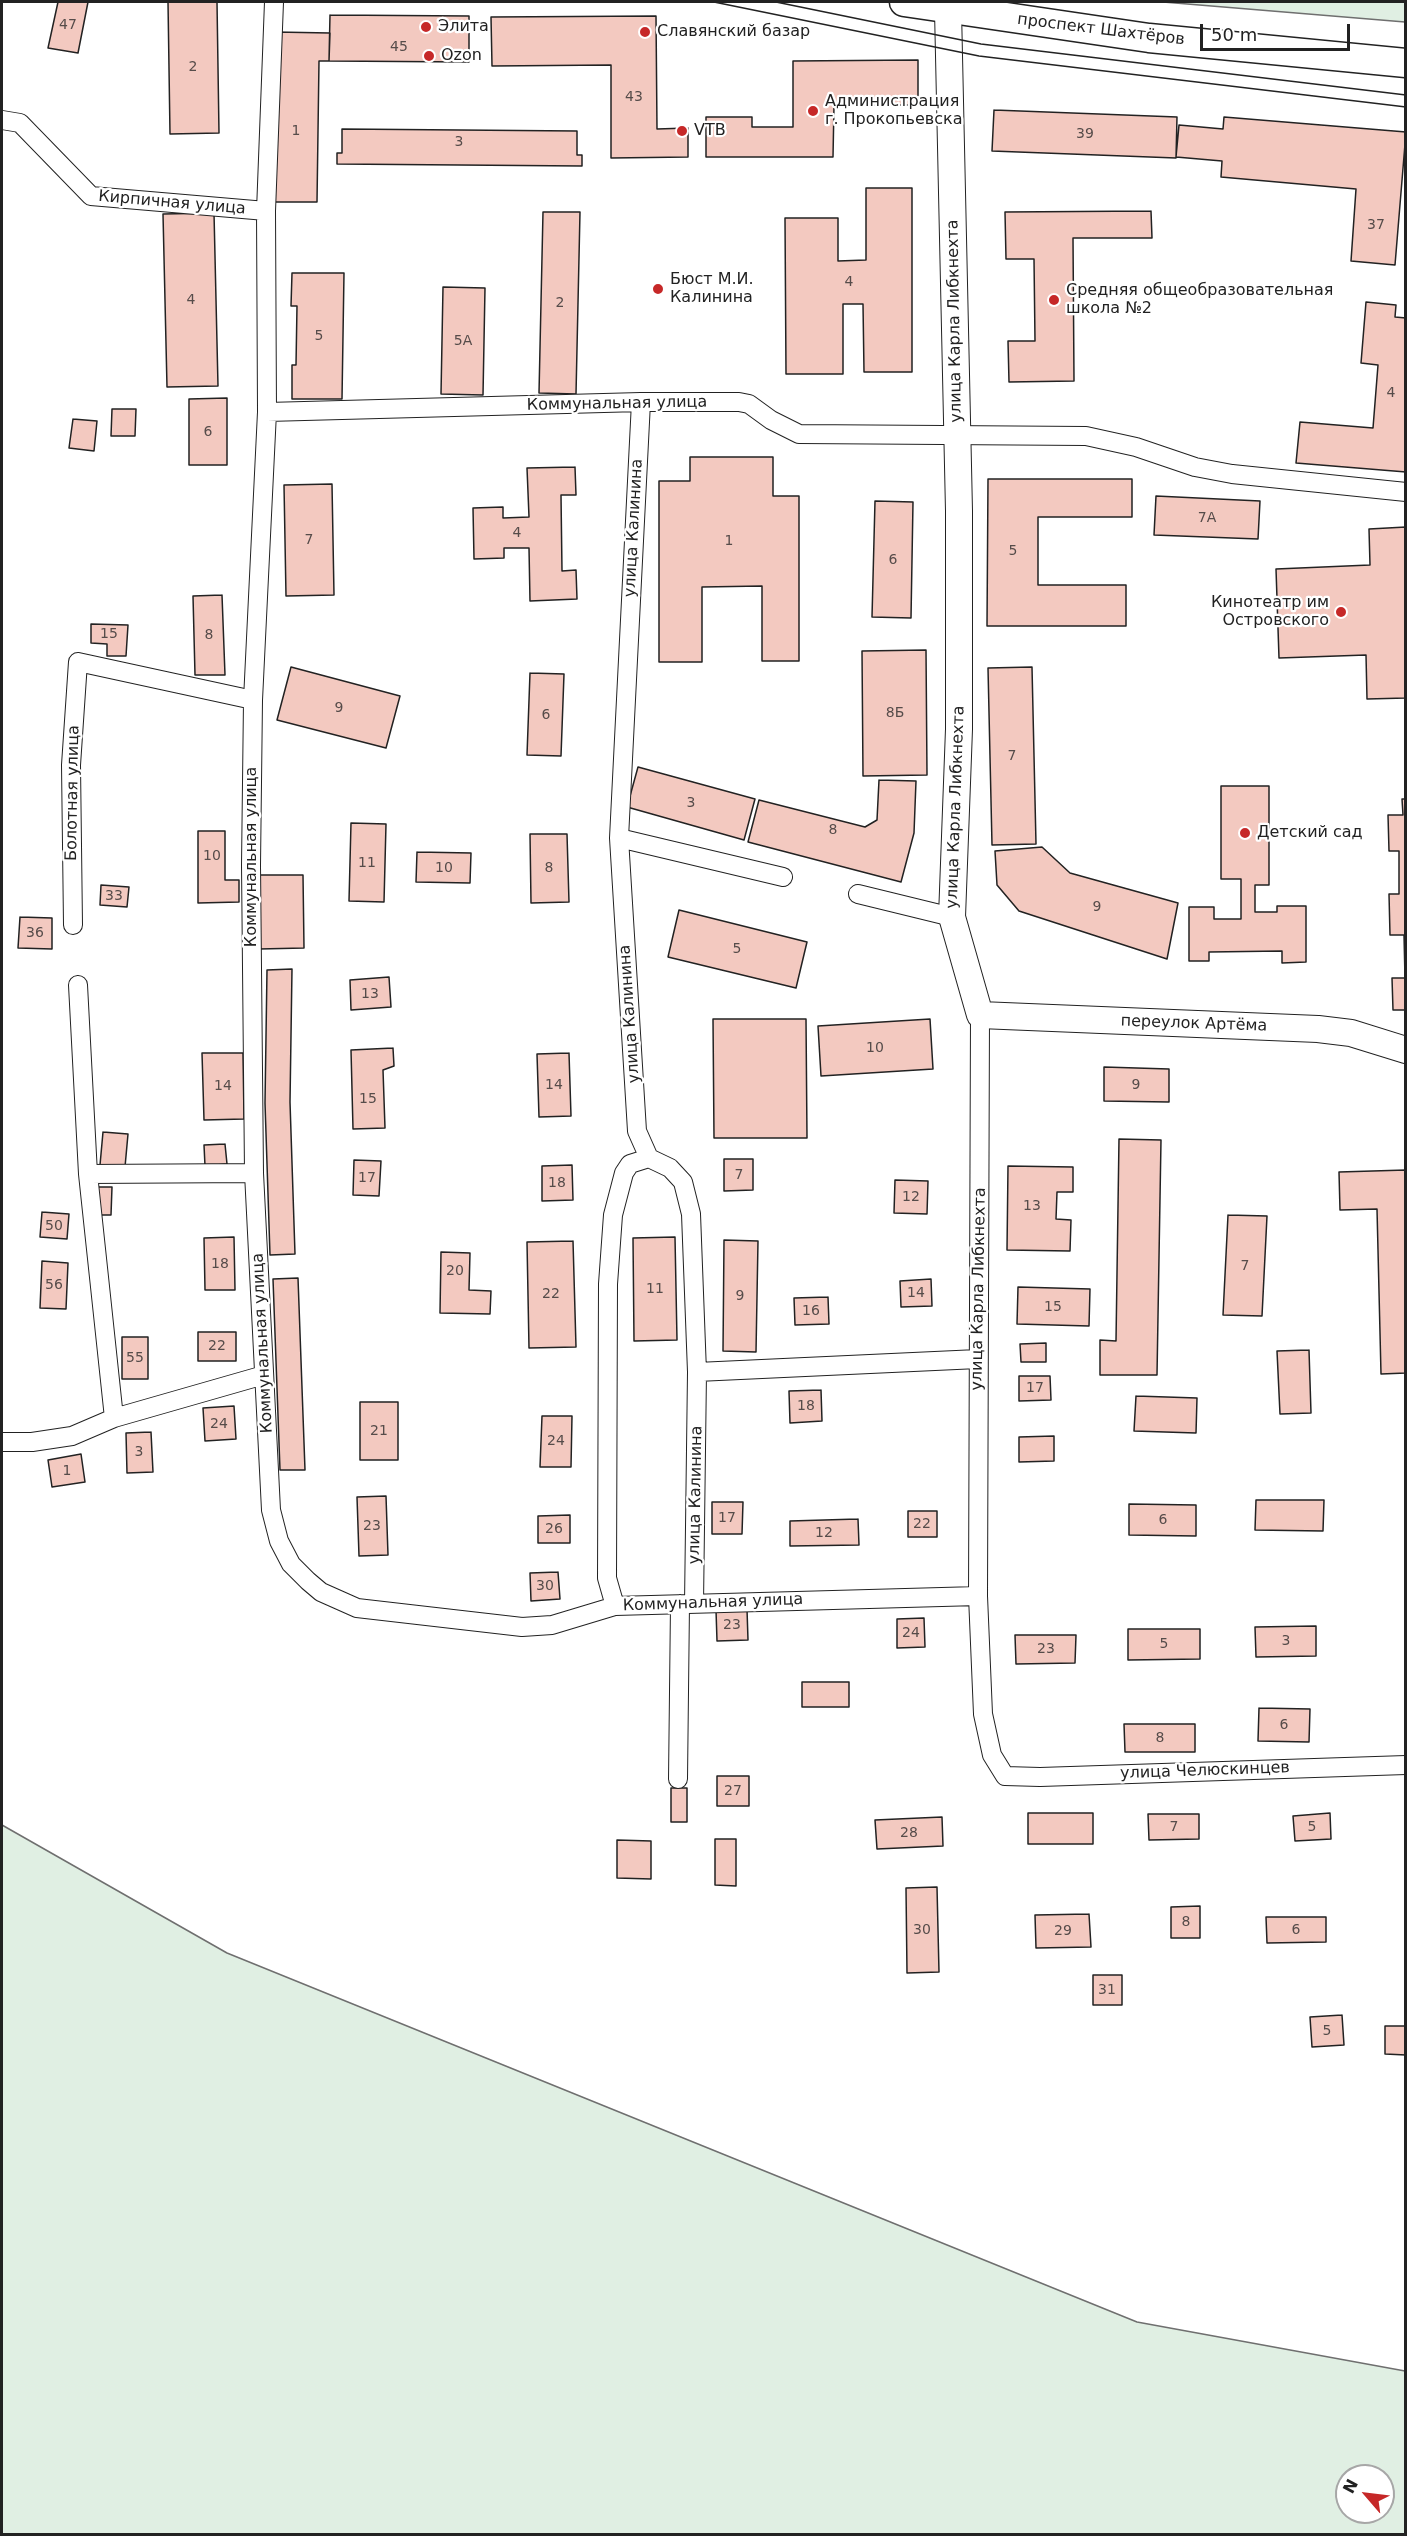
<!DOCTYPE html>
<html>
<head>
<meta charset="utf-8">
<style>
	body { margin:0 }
	#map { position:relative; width:1407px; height:2536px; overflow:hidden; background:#fff; font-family:"DejaVu Sans",sans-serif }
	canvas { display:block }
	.frame { position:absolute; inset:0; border:3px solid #222; pointer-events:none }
	.north { position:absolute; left:1335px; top:2464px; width:60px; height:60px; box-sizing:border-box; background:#fff; border:2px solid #a7a7a7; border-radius:50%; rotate:298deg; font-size:16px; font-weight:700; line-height:24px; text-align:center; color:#222 }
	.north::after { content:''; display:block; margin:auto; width:21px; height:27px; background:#c62828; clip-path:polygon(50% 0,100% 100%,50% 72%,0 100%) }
	.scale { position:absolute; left:1200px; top:24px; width:150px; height:27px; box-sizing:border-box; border:3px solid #222; border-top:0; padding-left:8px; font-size:18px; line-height:21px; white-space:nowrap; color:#222; -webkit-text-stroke:4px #fff; paint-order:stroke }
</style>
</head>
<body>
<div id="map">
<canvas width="1407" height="2536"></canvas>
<div class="frame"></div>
<div class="north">N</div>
<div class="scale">50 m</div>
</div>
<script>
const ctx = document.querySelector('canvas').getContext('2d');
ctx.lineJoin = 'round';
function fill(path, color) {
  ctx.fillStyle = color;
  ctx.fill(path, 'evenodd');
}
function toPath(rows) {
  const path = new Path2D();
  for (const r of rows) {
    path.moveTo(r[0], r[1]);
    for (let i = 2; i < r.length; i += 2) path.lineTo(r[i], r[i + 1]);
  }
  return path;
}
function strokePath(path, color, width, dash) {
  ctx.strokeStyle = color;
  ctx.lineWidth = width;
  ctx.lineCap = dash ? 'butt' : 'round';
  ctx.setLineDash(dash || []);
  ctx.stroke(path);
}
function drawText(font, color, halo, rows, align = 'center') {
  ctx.font = font + ' "DejaVu Sans",sans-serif';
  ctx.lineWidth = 4.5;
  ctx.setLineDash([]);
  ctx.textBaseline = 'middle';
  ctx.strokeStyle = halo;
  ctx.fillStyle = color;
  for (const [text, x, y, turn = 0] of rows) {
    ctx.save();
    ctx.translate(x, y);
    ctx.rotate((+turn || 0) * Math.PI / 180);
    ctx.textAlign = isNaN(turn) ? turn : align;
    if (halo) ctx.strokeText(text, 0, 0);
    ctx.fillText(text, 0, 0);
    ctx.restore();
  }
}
const green = toPath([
	[1163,2,1405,2,1405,22,1163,2],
	[2,1825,227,1953,1137,2322,1405,2371,1405,2534,2,2534,2,1825],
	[1347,2476,1383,2476,1383,2512,1347,2512,1347,2476]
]);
fill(green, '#e0efe3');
strokePath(green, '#6f6f6f', 1.5);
const building = toPath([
	[58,2,88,2,78,53,48,48,58,2],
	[168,2,217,2,219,133,170,134,168,2],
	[330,15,469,16,469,62,329,61,330,15],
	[656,16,657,129,688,128,688,157,611,158,611,65,492,66,491,17,656,16],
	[275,32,330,33,329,61,319,61,317,202,273,202,275,32],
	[918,60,918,105,834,105,833,157,706,157,706,117,752,117,752,127,793,127,793,61,918,60],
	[994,110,1177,117,1176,158,992,151,994,110],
	[1224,117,1406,132,1395,265,1351,261,1356,189,1221,177,1222,161,1176,157,1179,125,1223,129,1224,117],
	[342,129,577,131,577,155,582,155,582,166,337,164,337,153,342,153,342,129],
	[866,188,912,188,912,372,864,372,863,304,843,304,843,374,786,374,785,218,838,218,838,261,866,260,866,188],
	[1151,211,1152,238,1073,238,1074,381,1009,382,1008,341,1035,341,1034,259,1006,259,1005,212,1151,211],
	[543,212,580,212,576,394,539,393,543,212],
	[214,213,218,386,167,387,163,214,214,213],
	[292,273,344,273,342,399,292,399,292,365,296,365,297,306,291,306,292,273],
	[443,287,485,288,483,395,441,394,443,287],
	[1366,302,1396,305,1395,317,1406,318,1406,472,1296,463,1300,422,1373,428,1378,365,1361,363,1366,302],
	[227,398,227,465,189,465,189,399,227,398],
	[112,409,136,409,135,436,111,436,112,409],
	[73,419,97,421,94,451,69,448,73,419],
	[690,457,773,457,773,496,799,496,799,661,762,661,762,586,702,587,702,662,659,662,659,481,690,481,690,457],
	[575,467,576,495,561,495,562,571,576,570,577,599,530,601,529,548,504,548,504,558,474,559,473,508,503,507,503,518,529,517,527,468,575,467],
	[988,479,1132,479,1132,517,1038,517,1038,585,1126,585,1126,626,987,626,988,479],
	[332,484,334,595,286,596,284,485,332,484],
	[1156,496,1260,501,1258,539,1154,535,1156,496],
	[875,501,913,502,911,618,872,617,875,501],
	[1406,527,1406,698,1367,699,1366,655,1279,658,1276,569,1370,565,1369,529,1406,527],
	[222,595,225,675,195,675,193,596,222,595],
	[91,624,128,625,126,656,107,656,107,644,91,643,91,624],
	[926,650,927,775,863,776,862,651,926,650],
	[291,667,400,696,386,748,277,720,291,667],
	[1032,667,1036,844,992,845,988,668,1032,667],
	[530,673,564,674,561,756,527,755,530,673],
	[638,767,755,799,744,840,627,807,638,767],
	[879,780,916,781,914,833,901,882,748,842,759,800,865,827,877,820,879,780],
	[1221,786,1269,786,1269,885,1255,885,1255,912,1277,912,1277,906,1306,906,1306,962,1282,963,1282,951,1209,952,1209,961,1189,961,1189,907,1214,907,1214,919,1241,919,1241,879,1221,879,1221,786],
	[1402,799,1406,799,1406,1010,1393,1010,1392,978,1405,978,1404,935,1390,935,1389,894,1399,894,1399,851,1389,851,1388,815,1403,815,1402,799],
	[351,823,386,824,384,902,349,901,351,823],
	[198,831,225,831,225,880,239,880,239,902,198,903,198,831],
	[530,834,567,834,569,902,531,903,530,834],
	[1042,847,1070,873,1178,903,1167,959,1019,911,997,885,995,851,1042,847],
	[417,852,471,853,470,883,416,882,417,852],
	[258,875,303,875,304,948,259,949,258,875],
	[101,885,129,887,127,907,100,905,101,885],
	[679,910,807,942,796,988,668,957,679,910],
	[20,917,52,918,52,949,18,948,20,917],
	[292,969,290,1102,295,1254,270,1255,265,1103,267,970,292,969],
	[389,977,391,1007,351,1010,350,980,389,977],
	[713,1019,806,1019,807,1138,714,1138,713,1019],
	[930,1019,933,1069,821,1076,818,1026,930,1019],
	[393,1048,394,1066,383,1070,385,1128,353,1129,351,1050,393,1048],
	[202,1053,243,1053,244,1119,204,1120,202,1053],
	[569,1053,571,1116,539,1117,537,1054,569,1053],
	[1104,1067,1169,1069,1169,1102,1104,1101,1104,1067],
	[103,1132,128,1134,125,1167,100,1165,103,1132],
	[1119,1139,1161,1140,1157,1375,1100,1375,1100,1340,1116,1341,1119,1139],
	[225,1144,227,1164,205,1166,204,1145,225,1144],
	[724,1159,753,1159,753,1190,724,1191,724,1159],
	[354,1160,381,1161,379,1196,353,1195,354,1160],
	[572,1165,573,1200,542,1201,542,1166,572,1165],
	[1008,1166,1073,1167,1073,1192,1057,1192,1056,1219,1071,1220,1070,1251,1007,1250,1008,1166],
	[1406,1170,1406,1373,1381,1374,1377,1209,1340,1210,1339,1172,1406,1170],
	[895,1180,928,1181,927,1214,894,1213,895,1180],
	[95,1187,112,1187,111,1215,95,1215,95,1187],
	[42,1212,69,1214,67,1239,40,1237,42,1212],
	[1228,1215,1267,1216,1262,1316,1223,1315,1228,1215],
	[234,1237,235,1290,205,1290,204,1238,234,1237],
	[675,1237,677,1340,634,1341,633,1238,675,1237],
	[724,1240,758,1241,756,1352,723,1351,724,1240],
	[573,1241,576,1347,529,1348,527,1242,573,1241],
	[441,1252,470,1253,469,1290,491,1291,490,1314,440,1313,441,1252],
	[42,1261,68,1263,66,1309,40,1308,42,1261],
	[298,1278,305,1470,280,1470,273,1279,298,1278],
	[931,1279,932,1306,901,1307,900,1281,931,1279],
	[1018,1287,1090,1289,1089,1326,1017,1324,1018,1287],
	[828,1297,829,1324,795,1325,794,1298,828,1297],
	[198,1332,236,1332,236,1361,198,1361,198,1332],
	[122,1337,148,1337,148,1379,122,1379,122,1337],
	[1046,1343,1046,1362,1021,1362,1020,1344,1046,1343],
	[1309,1350,1311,1413,1280,1414,1277,1351,1309,1350],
	[1019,1376,1050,1376,1051,1400,1019,1401,1019,1376],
	[821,1390,822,1421,790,1423,789,1391,821,1390],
	[1136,1396,1197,1398,1196,1433,1134,1431,1136,1396],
	[360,1402,398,1402,398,1460,360,1460,360,1402],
	[234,1406,236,1439,205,1441,203,1408,234,1406],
	[542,1416,572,1416,571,1467,540,1467,542,1416],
	[151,1432,153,1472,127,1473,126,1433,151,1432],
	[1054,1436,1054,1461,1019,1462,1019,1437,1054,1436],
	[81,1454,85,1482,52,1487,48,1460,81,1454],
	[386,1496,388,1555,359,1556,357,1497,386,1496],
	[1256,1500,1324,1500,1323,1531,1255,1530,1256,1500],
	[712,1502,743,1502,742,1534,712,1534,712,1502],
	[1129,1504,1196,1505,1196,1536,1129,1535,1129,1504],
	[908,1511,937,1511,937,1537,908,1537,908,1511],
	[570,1515,570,1543,538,1543,538,1516,570,1515],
	[858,1519,859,1545,790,1546,790,1521,858,1519],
	[558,1572,560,1599,531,1601,530,1573,558,1572],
	[747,1609,748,1640,717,1641,716,1610,747,1609],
	[924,1618,925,1647,897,1648,897,1619,924,1618],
	[1316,1626,1316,1656,1256,1657,1255,1627,1316,1626],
	[1128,1629,1200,1629,1200,1659,1128,1660,1128,1629],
	[1015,1635,1076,1635,1075,1663,1016,1664,1015,1635],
	[802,1682,849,1682,849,1707,802,1707,802,1682],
	[1259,1708,1310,1709,1309,1742,1258,1741,1259,1708],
	[1124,1724,1195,1724,1195,1752,1125,1752,1124,1724],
	[717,1776,749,1776,749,1806,717,1806,717,1776],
	[671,1788,687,1788,687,1822,671,1822,671,1788],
	[1028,1813,1093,1813,1093,1844,1028,1844,1028,1813],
	[1330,1813,1331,1839,1295,1841,1293,1816,1330,1813],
	[1148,1814,1199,1814,1199,1839,1149,1840,1148,1814],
	[942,1817,943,1846,877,1849,875,1820,942,1817],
	[715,1839,736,1839,736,1886,715,1885,715,1839],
	[617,1840,651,1841,651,1879,617,1878,617,1840],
	[937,1887,939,1972,907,1973,906,1888,937,1887],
	[1200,1906,1200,1938,1171,1938,1171,1907,1200,1906],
	[1089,1914,1091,1947,1036,1948,1035,1915,1089,1914],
	[1266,1917,1326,1917,1326,1942,1267,1943,1266,1917],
	[1093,1975,1122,1975,1122,2005,1093,2005,1093,1975],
	[1342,2015,1344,2045,1312,2047,1310,2017,1342,2015],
	[1385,2026,1406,2026,1406,2055,1385,2054,1385,2026]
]);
fill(building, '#f3c9c0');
strokePath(building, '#222', 1.5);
const street = toPath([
	[274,2,266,211,267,412,253,700,251,865,254,1173,271,1510,279,1541,291,1564,308,1581,321,1592,357,1608,522,1627,552,1625,615,1606,978,1596],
	[2,120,20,123,91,196,266,211],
	[641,402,619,838,637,1131,649,1158,670,1168,683,1182,691,1214,697,1372,694,1604],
	[267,412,641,402,739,402,749,404,771,420,799,434,1086,436,1136,447,1195,467,1232,474,1406,492],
	[619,838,783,877],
	[858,894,952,917],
	[73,925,71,765,78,662,253,700],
	[78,985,88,1174,114,1418],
	[980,1015,978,1596,983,1714,992,1755,1005,1776,1040,1777,1406,1765],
	[88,1174,254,1173],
	[697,1372,978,1359],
	[2,1442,32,1442,72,1436,114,1418,264,1375],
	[615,1606,607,1578,608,1284,613,1215,624,1173,630,1164,649,1158],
	[678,1779,680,1604]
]);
const secondary = toPath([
	[948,10,959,511,959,729,952,917,980,1015,1318,1029,1351,1033,1406,1050]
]);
const primary = toPath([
	[904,2,1149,38,1406,63]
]);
strokePath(street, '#222', 20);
strokePath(secondary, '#222', 28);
strokePath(primary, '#222', 31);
strokePath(street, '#fff', 18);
strokePath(secondary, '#fff', 26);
strokePath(primary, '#fff', 28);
strokePath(toPath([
	[714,2,979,56,1406,107],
	[776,2,981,44,1406,95]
]), '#222', 1.5);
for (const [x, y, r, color] of [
	[426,27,6,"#c62828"],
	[645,32,6,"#c62828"],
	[429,56,6,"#c62828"],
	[813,111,6,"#c62828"],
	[682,131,6,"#c62828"],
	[658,289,6,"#c62828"],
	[1054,300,6,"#c62828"],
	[1341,612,6,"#c62828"],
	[1245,833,6,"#c62828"]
]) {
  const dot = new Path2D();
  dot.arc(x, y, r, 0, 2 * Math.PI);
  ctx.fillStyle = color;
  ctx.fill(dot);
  strokePath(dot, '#fff', 2);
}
drawText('14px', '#564c4a', null, [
	["47",68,25],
	["45",399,47],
	["2",193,67],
	["43",634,97],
	["1",296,131],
	["39",1085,134],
	["3",459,142],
	["37",1376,225],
	["4",849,282],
	["4",191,300],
	["2",560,303],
	["5",319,336],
	["5А",463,341],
	["4",1391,393],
	["6",208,432],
	["7А",1207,518],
	["4",517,533],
	["7",309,540],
	["1",729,541],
	["5",1013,551],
	["6",893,560],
	["15",109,634],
	["8",209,635],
	["9",339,708],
	["8Б",895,713],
	["6",546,715],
	["7",1012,756],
	["3",691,803],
	["8",833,830],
	["10",212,856],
	["11",367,863],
	["10",444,868],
	["8",549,868],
	["33",114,896],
	["9",1097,907],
	["36",35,933],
	["5",737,949],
	["13",370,994],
	["10",875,1048],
	["14",554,1085],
	["9",1136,1085],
	["14",223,1086],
	["15",368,1099],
	["7",739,1175],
	["17",367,1178],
	["18",557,1183],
	["12",911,1197],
	["13",1032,1206],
	["50",54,1226],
	["18",220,1264],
	["7",1245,1266],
	["20",455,1271],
	["56",54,1285],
	["11",655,1289],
	["14",916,1293],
	["22",551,1294],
	["9",740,1296],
	["15",1053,1307],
	["16",811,1311],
	["22",217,1346],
	["55",135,1358],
	["17",1035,1388],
	["18",806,1406],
	["24",219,1424],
	["21",379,1431],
	["24",556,1441],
	["3",139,1452],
	["1",67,1471],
	["17",727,1518],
	["6",1163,1520],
	["22",922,1524],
	["23",372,1526],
	["26",554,1529],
	["12",824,1533],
	["30",545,1586],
	["23",732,1625],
	["24",911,1633],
	["3",1286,1641],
	["5",1164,1644],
	["23",1046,1649],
	["6",1284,1725],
	["8",1160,1738],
	["27",733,1791],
	["7",1174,1827],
	["5",1312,1827],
	["28",909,1833],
	["8",1186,1922],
	["30",922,1930],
	["6",1296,1930],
	["29",1063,1931],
	["31",1107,1990],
	["5",1327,2031]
]);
drawText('16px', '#222', '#fff', [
	["Элита",438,27],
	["Славянский базар",657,32],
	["Ozon",441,56],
	["Администрация",825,102],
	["г. Прокопьевска",825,120],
	["VTB",694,131],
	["Бюст М.И.",670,280],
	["Калинина",670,298],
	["Средняя общеобразовательная",1066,291],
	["школа №2",1066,309],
	["Кинотеатр им",1329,603,"right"],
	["Островского",1329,621,"right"],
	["Детский сад",1257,833]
], 'left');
drawText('16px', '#222', '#fff', [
	["проспект Шахтёров",1101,30,7],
	["Кирпичная улица",172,203,5],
	["улица Карла Либкнехта",955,321,-91],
	["Коммунальная улица",617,404,-1],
	["улица Калинина",634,528,-87],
	["Болотная улица",73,793,-89],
	["улица Карла Либкнехта",956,807,-88],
	["Коммунальная улица",252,857,-90],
	["улица Калинина",630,1014,-94],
	["переулок Артёма",1194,1024,2],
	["улица Карла Либкнехта",979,1289,-89],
	["Коммунальная улица",263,1343,-93],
	["улица Калинина",696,1495,-89],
	["Коммунальная улица",713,1603,-2],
	["улица Челюскинцев",1205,1771,-2]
]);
</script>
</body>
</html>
